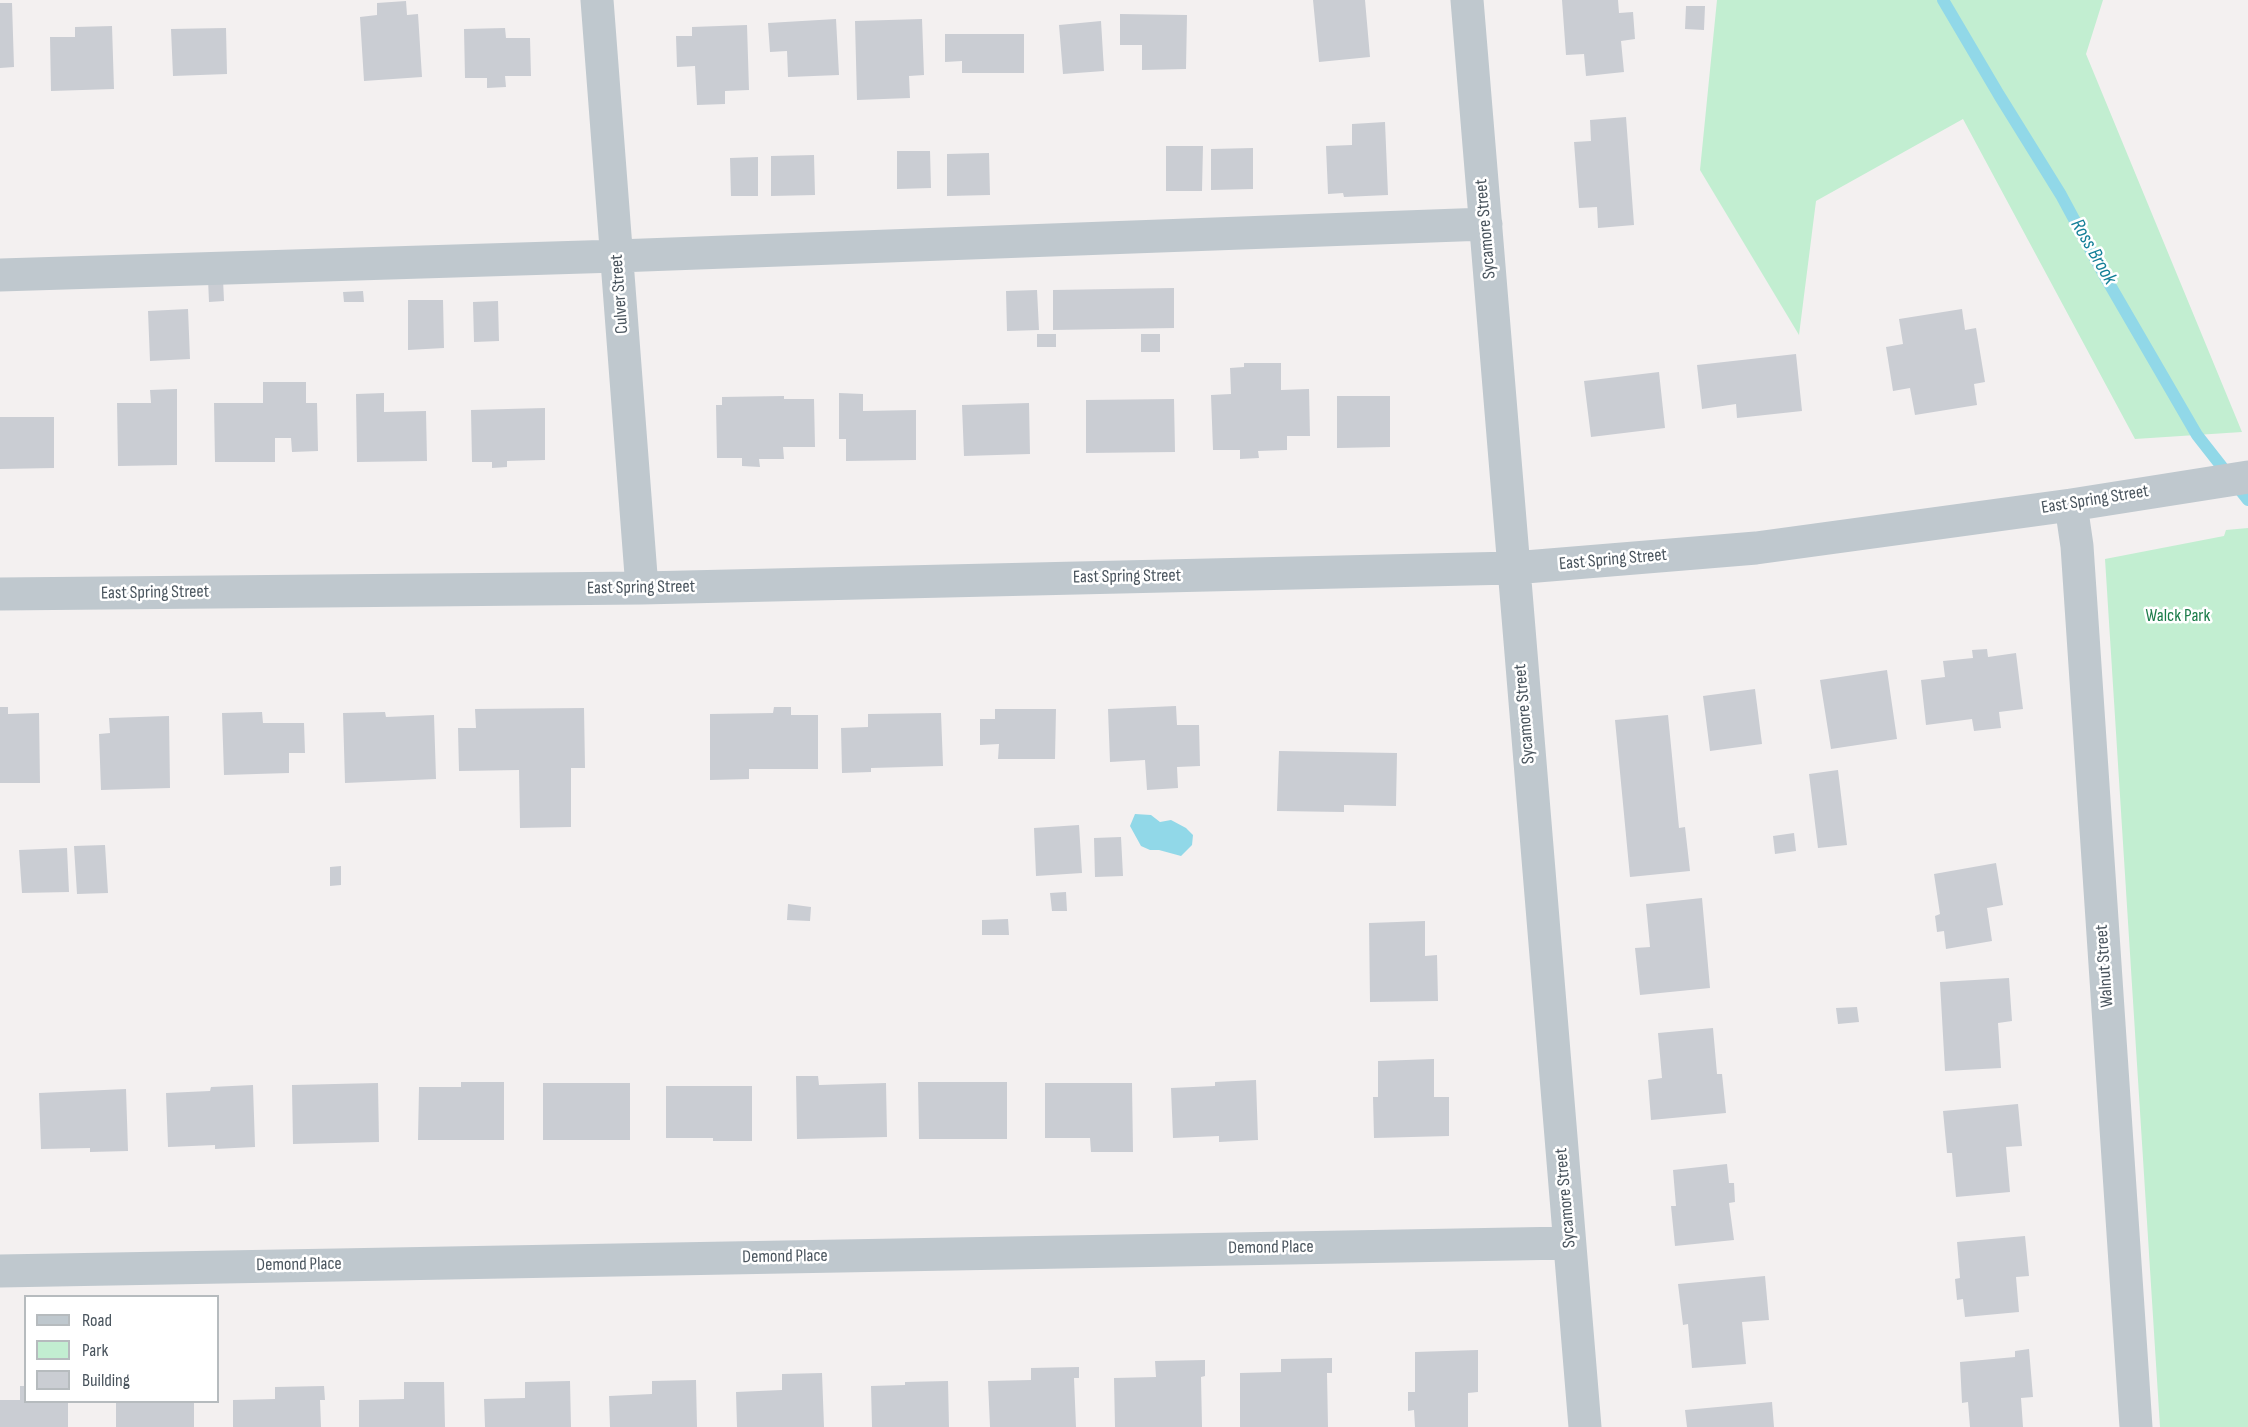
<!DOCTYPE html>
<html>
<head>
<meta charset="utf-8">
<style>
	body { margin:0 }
	#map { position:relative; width:2248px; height:1427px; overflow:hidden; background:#f3f0f0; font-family:"Sofia Sans Condensed",sans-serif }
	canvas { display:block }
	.legend { position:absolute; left:24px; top:1295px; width:195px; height:108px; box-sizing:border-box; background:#fff; border:2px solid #b6bbbe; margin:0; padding:8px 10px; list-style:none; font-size:18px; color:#49545d }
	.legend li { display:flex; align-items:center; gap:12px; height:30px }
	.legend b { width:30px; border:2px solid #b6bbbe }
</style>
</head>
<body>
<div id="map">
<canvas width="2248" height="1427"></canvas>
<ul class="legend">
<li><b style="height:8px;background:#bfc8ce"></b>Road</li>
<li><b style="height:16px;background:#c2eed1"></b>Park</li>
<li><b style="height:16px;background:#cacdd3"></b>Building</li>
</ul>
</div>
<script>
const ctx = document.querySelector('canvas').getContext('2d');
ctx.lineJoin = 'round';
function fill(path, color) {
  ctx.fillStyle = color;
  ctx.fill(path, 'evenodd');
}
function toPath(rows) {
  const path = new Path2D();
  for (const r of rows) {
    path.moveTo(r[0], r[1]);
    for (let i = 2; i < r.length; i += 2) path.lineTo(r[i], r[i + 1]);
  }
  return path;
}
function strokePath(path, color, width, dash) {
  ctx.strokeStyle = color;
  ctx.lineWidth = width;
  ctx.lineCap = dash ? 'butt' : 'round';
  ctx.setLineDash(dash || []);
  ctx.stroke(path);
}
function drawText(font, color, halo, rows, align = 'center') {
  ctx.font = font + ' "Sofia Sans Condensed",sans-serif';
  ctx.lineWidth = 5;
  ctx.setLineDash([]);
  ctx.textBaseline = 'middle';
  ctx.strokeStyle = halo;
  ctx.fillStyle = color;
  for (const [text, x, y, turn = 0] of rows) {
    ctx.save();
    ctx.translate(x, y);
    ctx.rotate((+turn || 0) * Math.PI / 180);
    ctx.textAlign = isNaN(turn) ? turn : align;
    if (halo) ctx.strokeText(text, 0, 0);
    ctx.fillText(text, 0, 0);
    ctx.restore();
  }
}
fill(toPath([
	[1717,0,2103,0,2086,54,2242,432,2135,439,1963,119,1816,201,1799,335,1700,170],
	[2248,528,2248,1427,2160,1427,2105,559,2224,536,2226,530]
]), '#c2eed1');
fill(toPath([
	[1135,814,1151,815,1160,822,1171,820,1186,828,1193,835,1192,845,1181,856,1159,850,1150,850,1141,846,1130,826]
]), '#91d8e8');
strokePath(toPath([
	[1943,0,1999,95,2061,195,2103,273,2197,435,2248,500]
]), '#91d8e8', 12);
fill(toPath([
	[1313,0,1365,0,1370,57,1319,62],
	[1562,0,1618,0,1619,13,1633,12,1635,39,1621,41,1624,72,1586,76,1584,54,1566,55],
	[406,1,407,15,418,14,422,77,364,81,360,17,377,15,377,3],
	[0,3,12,3,14,67,0,68],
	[1686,6,1705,6,1704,30,1685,29],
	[1120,14,1187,15,1186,69,1142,70,1142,45,1120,45],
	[836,19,839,75,788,77,787,51,770,52,768,23],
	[922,19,924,75,909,76,910,98,857,100,855,21],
	[1101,21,1104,71,1063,74,1059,25],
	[747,25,749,90,725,91,725,104,697,105,695,66,677,67,676,36,692,36,692,27],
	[112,26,114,89,51,91,50,37,75,37,75,27],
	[226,28,227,74,173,76,171,29],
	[505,28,506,38,530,38,531,76,505,76,506,87,487,88,487,78,465,78,464,29],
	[945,34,1024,34,1024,73,962,73,962,61,945,62],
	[1626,117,1634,225,1598,228,1597,207,1579,208,1574,142,1591,141,1590,120],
	[1385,122,1388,195,1344,197,1343,193,1328,194,1326,146,1352,145,1352,124],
	[1166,146,1203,146,1202,191,1166,191],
	[1253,148,1253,189,1211,190,1211,149],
	[897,151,930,151,931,188,897,189],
	[989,153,990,195,947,196,947,154],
	[814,155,815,195,771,196,771,156],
	[758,157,758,196,731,196,730,158],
	[208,279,223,279,224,301,209,302],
	[1174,288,1174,328,1053,330,1053,290],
	[1037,290,1039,330,1007,331,1006,291],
	[363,291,364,302,344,302,343,292],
	[408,300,443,300,444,348,408,350],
	[498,301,499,341,474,342,473,302],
	[188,309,190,359,150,361,148,311],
	[1962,309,1965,330,1976,328,1985,382,1974,384,1977,405,1915,415,1910,388,1893,391,1886,347,1903,344,1899,319],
	[1037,334,1056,334,1056,347,1037,347],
	[1141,334,1160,334,1160,352,1141,352],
	[1796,354,1802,411,1737,418,1736,404,1702,409,1697,365],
	[1244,363,1281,363,1281,390,1309,389,1310,436,1287,436,1287,450,1258,451,1259,458,1240,459,1240,450,1213,450,1211,395,1231,394,1230,368,1244,367],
	[1659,372,1665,428,1591,437,1584,381],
	[263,382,306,382,306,403,317,403,318,451,292,452,291,438,275,438,275,462,215,462,214,403,263,403],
	[177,389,177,465,118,466,117,403,151,403,150,390],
	[384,393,384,412,426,411,427,461,357,462,356,394],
	[839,393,863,394,863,411,916,410,916,460,846,461,846,439,839,439],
	[784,396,784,399,814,399,815,447,783,447,784,459,759,459,760,467,742,466,742,458,717,458,716,405,722,405,722,397],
	[1337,396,1390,396,1390,447,1337,448],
	[1174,399,1175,452,1086,453,1086,400],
	[1029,403,1030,454,964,456,962,405],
	[545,408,545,460,507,461,507,467,492,468,492,462,472,462,471,410],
	[0,417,54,417,54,468,0,469],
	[1987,649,1988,657,2016,653,2023,709,1999,712,2001,728,1974,731,1972,719,1926,725,1921,680,1945,677,1943,661,1973,658,1972,650],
	[1887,670,1897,739,1831,749,1820,680],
	[1755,689,1762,744,1710,751,1703,696],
	[1176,706,1177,725,1199,725,1200,766,1177,767,1178,788,1147,790,1145,760,1110,762,1108,709],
	[0,707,8,707,8,714,39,713,40,783,0,783],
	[774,707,791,707,791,715,818,715,818,769,749,769,749,779,710,780,710,714,773,713],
	[584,708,585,768,571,768,571,827,520,828,519,770,459,771,458,728,476,728,475,709],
	[995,709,1056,709,1055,759,998,759,999,744,980,745,980,719,995,719],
	[262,712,263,723,304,723,305,753,289,753,289,773,224,775,222,713],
	[385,712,386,717,434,715,436,779,345,783,343,713],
	[941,713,943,766,871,768,871,772,842,773,841,728,868,727,868,714],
	[1668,715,1679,828,1685,827,1690,871,1630,877,1615,720],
	[169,716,170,788,101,790,99,734,110,733,109,718],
	[1279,751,1397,753,1396,806,1344,805,1344,812,1277,811],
	[1838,770,1847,845,1818,848,1809,774],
	[1079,825,1082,873,1036,876,1034,828],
	[1794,833,1796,851,1775,854,1773,836],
	[1121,837,1123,876,1095,877,1094,838],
	[105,845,108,893,77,894,74,846],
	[67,848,69,892,22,893,19,850],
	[1996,863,2003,905,1987,908,1992,941,1946,949,1944,931,1937,932,1935,916,1940,914,1934,874],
	[341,866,341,885,330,886,330,867],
	[1066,892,1067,911,1052,911,1050,893],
	[1702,898,1710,988,1640,995,1635,948,1650,947,1646,904],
	[788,904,811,907,810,921,787,920],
	[1008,919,1009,935,982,935,982,920],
	[1425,921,1425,956,1437,955,1438,1001,1370,1002,1369,923],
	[2009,978,2012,1021,1998,1023,2001,1068,1945,1071,1940,982],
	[1857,1007,1859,1022,1838,1024,1836,1008],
	[1713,1028,1717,1074,1722,1074,1726,1113,1651,1120,1648,1080,1662,1078,1658,1033],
	[1434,1059,1434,1097,1449,1097,1449,1136,1374,1138,1373,1097,1378,1097,1378,1061],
	[796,1076,818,1076,819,1085,886,1083,887,1137,797,1139],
	[1256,1080,1258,1140,1219,1142,1219,1136,1173,1138,1171,1088,1215,1086,1215,1082],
	[461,1082,504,1082,504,1140,418,1140,419,1087,461,1087],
	[918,1082,1007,1082,1007,1139,919,1139],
	[378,1083,379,1142,293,1144,292,1085],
	[543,1083,630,1083,630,1140,543,1140],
	[1045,1083,1132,1083,1133,1152,1091,1152,1090,1138,1045,1138],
	[253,1085,255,1147,215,1149,215,1145,168,1147,166,1093,210,1091,211,1087],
	[666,1086,752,1086,752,1141,713,1141,713,1138,666,1138],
	[126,1089,128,1151,90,1152,90,1148,41,1149,39,1093],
	[2018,1104,2022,1146,2006,1147,2010,1192,1956,1197,1952,1153,1947,1153,1943,1111],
	[1727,1164,1729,1183,1734,1183,1735,1202,1729,1203,1734,1240,1675,1246,1671,1206,1676,1206,1673,1170],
	[2025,1236,2029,1276,2016,1277,2019,1312,1965,1317,1963,1299,1957,1300,1955,1279,1960,1278,1957,1242],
	[1765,1276,1769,1320,1742,1322,1746,1364,1692,1368,1688,1324,1683,1325,1678,1284],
	[2029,1349,2033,1397,2021,1398,2023,1427,1970,1427,1968,1402,1962,1403,1960,1362,2015,1357,2015,1351],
	[1478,1350,1478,1392,1468,1393,1468,1427,1415,1427,1414,1410,1408,1411,1408,1392,1415,1392,1415,1352],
	[1332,1358,1332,1373,1327,1373,1328,1427,1240,1427,1240,1373,1281,1372,1281,1359],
	[1205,1360,1205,1376,1201,1377,1202,1427,1115,1427,1114,1378,1156,1377,1155,1361],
	[1079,1367,1079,1378,1074,1378,1076,1427,990,1427,988,1381,1031,1380,1031,1368],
	[822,1373,824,1427,737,1427,736,1392,782,1390,782,1374],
	[696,1380,697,1427,610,1427,609,1396,652,1394,652,1381],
	[570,1381,571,1427,485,1427,484,1399,525,1398,525,1382],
	[948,1381,949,1427,872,1427,871,1386,905,1385,905,1382],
	[404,1382,444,1382,445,1427,359,1427,359,1400,404,1399],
	[20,1386,26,1386,26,1402,68,1402,68,1427,0,1427,0,1400,20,1400],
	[324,1386,325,1400,320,1400,321,1427,233,1427,233,1400,275,1399,275,1387],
	[116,1402,194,1402,194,1427,116,1427],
	[1772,1402,1774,1427,1687,1427,1685,1410]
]), '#cacdd3');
strokePath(toPath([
	[597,0,642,588],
	[1467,0,1585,1427],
	[0,275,617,256,1486,224],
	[2071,505,2077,546,2136,1427],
	[0,594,642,588,1513,568,1756,548,2071,505,2248,477],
	[0,1271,1569,1243]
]), '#bfc8ce', 33);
drawText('18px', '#49545d', '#fff', [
	["Sycamore Street",1486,229,-95],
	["Culver Street",620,294,-94],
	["East Spring Street",2095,500,-9],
	["East Spring Street",1613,560,-5],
	["East Spring Street",1127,577,-1],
	["East Spring Street",641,588,-1],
	["East Spring Street",155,593,-1],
	["Sycamore Street",1525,714,-95],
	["Walnut Street",2105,966,-94],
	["Sycamore Street",1566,1198,-95],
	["Demond Place",1271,1248,-1],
	["Demond Place",785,1257,-1],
	["Demond Place",299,1265,-1]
]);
drawText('18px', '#1c7c4a', '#fff', [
	["Walck Park",2178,616]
]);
drawText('italic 20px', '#137f97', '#fff', [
	["Ross Brook",2093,252,60]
]);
</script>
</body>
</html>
